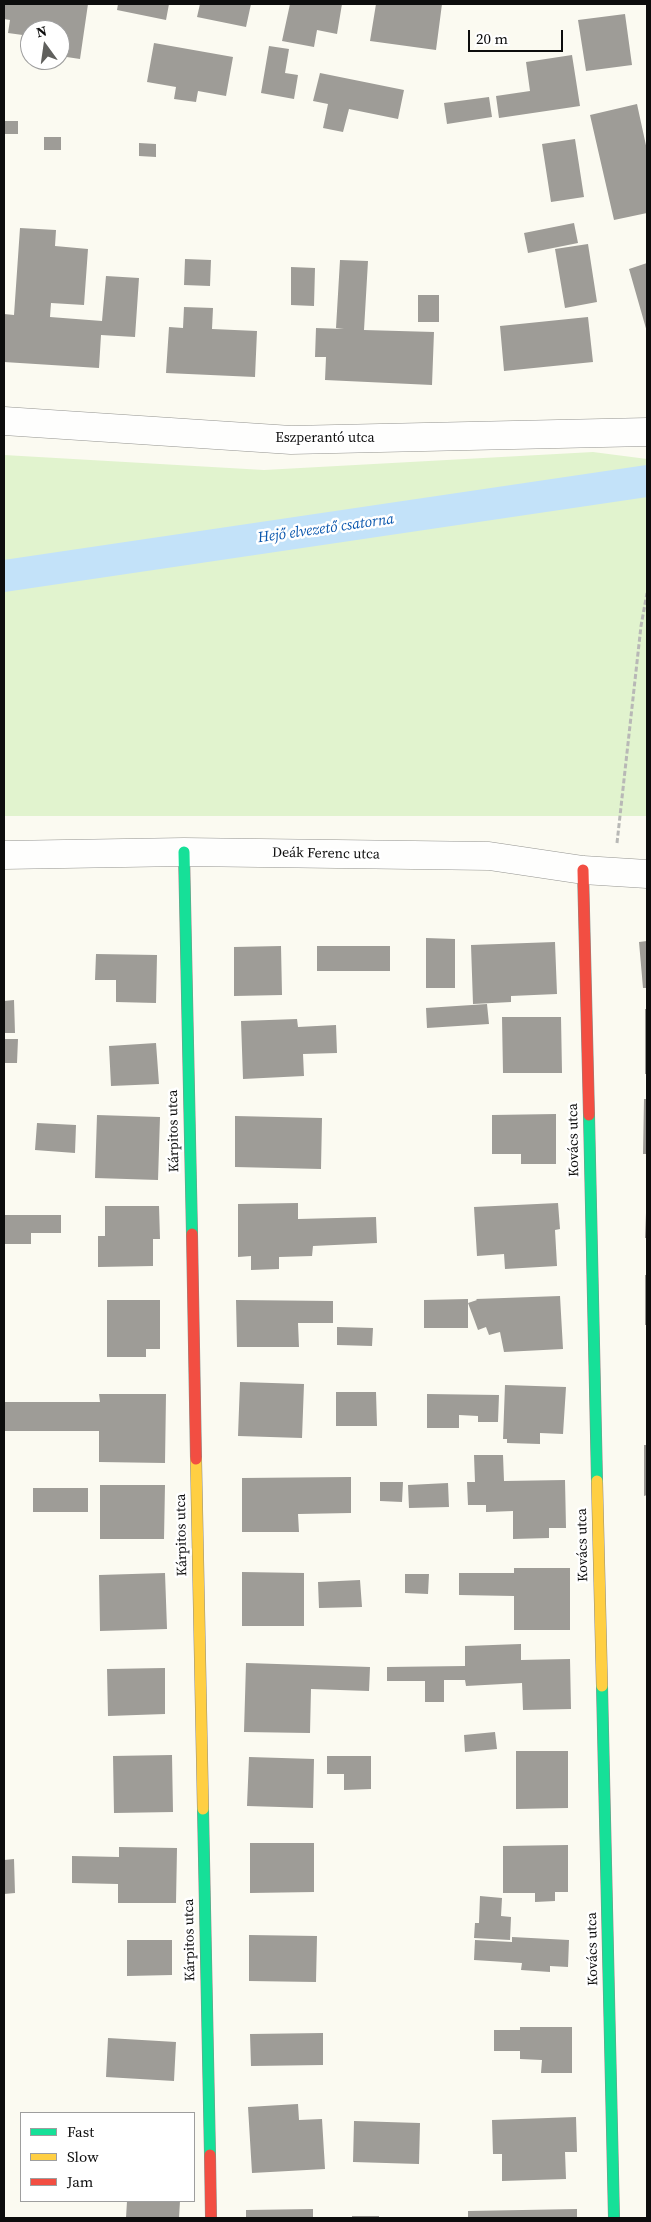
<!DOCTYPE html>
<html>
<head>
<meta charset="utf-8">
<style>
	body { margin:0 }
	#map { position:relative; width:651px; height:2222px; overflow:hidden; background:#fbfaf1; font-family:"Source Serif 4",serif }
	canvas { display:block }
	.frame { position:absolute; inset:0; border:5px solid #0d0d0d; pointer-events:none }
	.legend { position:absolute; left:20px; top:2112px; width:175px; height:90px; box-sizing:border-box; background:#fff; border:1px solid #9e9e9e; margin:0; padding:6px 9px; list-style:none; font-size:15px; color:#0d0d0d }
	.legend li { display:flex; align-items:center; gap:10px; height:25px }
	.legend b { width:25px; border:1px solid #9e9e9e }
	.north { position:absolute; left:20px; top:20px; width:50px; height:50px; box-sizing:border-box; background:#fff; border:1px solid #9e9e9e; border-radius:50%; rotate:346deg; font-size:14px; font-weight:700; line-height:20px; text-align:center; color:#0d0d0d }
	.north::after { content:''; display:block; margin:auto; width:18px; height:22px; background:#60605d; clip-path:polygon(50% 0,100% 100%,50% 72%,0 100%) }
	.scale { position:absolute; left:468px; top:30px; width:95px; height:22px; box-sizing:border-box; border:2px solid #0d0d0d; border-top:0; padding-left:6px; font-size:15px; line-height:18px; white-space:nowrap; color:#0d0d0d; -webkit-text-stroke:4px #fff; paint-order:stroke }
</style>
</head>
<body>
<div id="map">
<canvas width="651" height="2222"></canvas>
<div class="frame"></div>
<ul class="legend">
<li><b style="height:6px;background:#16e098"></b>Fast</li>
<li><b style="height:6px;background:#ffcf43"></b>Slow</li>
<li><b style="height:6px;background:#f24e42"></b>Jam</li>
</ul>
<div class="north">N</div>
<div class="scale">20 m</div>
</div>
<script>
const ctx = document.querySelector('canvas').getContext('2d');
ctx.lineJoin = 'round';
function fill(path, color) {
  ctx.fillStyle = color;
  ctx.fill(path, 'evenodd');
}
function toPath(rows) {
  const path = new Path2D();
  for (const r of rows) {
    path.moveTo(r[0], r[1]);
    for (let i = 2; i < r.length; i += 2) path.lineTo(r[i], r[i + 1]);
  }
  return path;
}
function strokePath(path, color, width, dash) {
  ctx.strokeStyle = color;
  ctx.lineWidth = width;
  ctx.lineCap = dash ? 'butt' : 'round';
  ctx.setLineDash(dash || []);
  ctx.stroke(path);
}
function drawText(font, color, halo, rows, align = 'center') {
  ctx.font = font + ' "Source Serif 4",serif';
  ctx.lineWidth = 5;
  ctx.setLineDash([]);
  ctx.textBaseline = 'middle';
  ctx.strokeStyle = halo;
  ctx.fillStyle = color;
  for (const [text, x, y, turn = 0] of rows) {
    ctx.save();
    ctx.translate(x, y);
    ctx.rotate((+turn || 0) * Math.PI / 180);
    ctx.textAlign = isNaN(turn) ? turn : align;
    if (halo) ctx.strokeText(text, 0, 0);
    ctx.fillText(text, 0, 0);
    ctx.restore();
  }
}
fill(toPath([
	[593,452,647,459,647,816,4,816,4,455,264,470]
]), '#e1f3ce');
strokePath(toPath([
	[4,576,647,481]
]), '#c3e2f9', 32);
fill(toPath([
	[4,4,88,4,80,59,60,56,60,30,30,30,30,36,8,33,10,20,4,19],
	[118,4,169,4,166,20,117,10],
	[200,4,251,4,246,27,197,17],
	[290,4,342,4,337,34,317,30,314,47,282,41],
	[376,4,442,4,436,50,370,41],
	[625,14,632,65,586,71,578,20],
	[154,43,233,57,226,96,198,91,196,102,174,99,176,87,147,82],
	[269,46,289,49,285,73,298,75,294,99,261,93],
	[572,55,580,106,499,118,496,96,530,91,526,62],
	[320,73,404,90,398,119,349,109,343,132,323,128,328,104,313,101],
	[489,97,492,117,447,124,444,103],
	[637,104,647,150,647,213,614,220,590,115],
	[4,121,18,121,18,134,4,134],
	[44,137,61,137,61,150,44,150],
	[575,139,584,197,551,202,542,144],
	[139,143,156,144,156,157,139,156],
	[574,223,578,243,528,253,524,233],
	[20,228,56,230,55,246,88,249,84,305,51,303,50,317,102,321,106,276,139,278,135,337,101,335,99,368,4,362,4,314,14,315],
	[588,244,597,302,565,308,555,249],
	[185,259,211,260,210,286,184,285],
	[340,260,368,261,364,330,434,332,432,385,325,380,326,357,315,357,316,328,344,329,336,328],
	[647,263,647,332,629,269],
	[291,267,315,268,314,306,291,305],
	[418,295,439,295,439,322,418,322],
	[184,307,213,308,212,329,257,331,255,377,166,373,169,327,183,328],
	[588,317,593,362,504,371,500,326],
	[426,938,455,939,455,988,426,988],
	[647,941,647,988,643,988,639,942],
	[555,942,557,994,511,996,511,1002,473,1004,471,945],
	[281,946,282,995,234,996,234,947],
	[317,946,390,946,390,971,317,971],
	[96,954,157,955,156,1003,116,1002,116,980,95,980],
	[14,1000,15,1033,4,1033,4,1001],
	[487,1004,489,1024,427,1028,426,1008],
	[645,1009,647,1009,647,1074,645,1074],
	[502,1017,561,1017,562,1073,503,1073],
	[297,1019,298,1027,336,1025,337,1053,303,1054,304,1076,243,1079,241,1021],
	[4,1039,18,1039,17,1063,4,1063],
	[156,1043,159,1084,111,1086,109,1046],
	[644,1099,647,1099,647,1154,643,1154],
	[556,1114,556,1164,521,1164,521,1154,492,1154,492,1115],
	[97,1115,160,1117,158,1180,95,1178],
	[235,1116,322,1118,321,1169,235,1167],
	[37,1123,76,1125,75,1153,35,1150],
	[298,1203,298,1219,376,1217,377,1243,313,1246,312,1256,279,1257,279,1269,251,1270,251,1256,238,1257,238,1204],
	[558,1203,560,1229,555,1230,557,1266,505,1269,504,1254,477,1256,474,1207],
	[105,1206,159,1206,160,1239,153,1239,153,1266,98,1267,98,1236,105,1236],
	[646,1213,647,1213,647,1238,645,1238],
	[4,1215,61,1215,61,1233,31,1233,31,1244,4,1244],
	[645,1275,647,1275,647,1325,645,1325],
	[560,1296,563,1349,504,1352,500,1332,489,1335,486,1327,478,1330,468,1303,477,1300,476,1299],
	[468,1299,468,1328,424,1328,424,1300],
	[107,1300,160,1300,160,1349,146,1349,146,1357,107,1357],
	[236,1300,333,1301,333,1323,298,1323,299,1347,237,1347],
	[337,1327,373,1328,372,1346,337,1345],
	[240,1382,304,1384,302,1438,238,1436],
	[505,1385,566,1387,563,1434,540,1433,540,1444,507,1443,507,1439,503,1439],
	[336,1392,376,1392,377,1426,336,1426],
	[99,1394,166,1394,165,1463,99,1462,99,1431,5,1431,5,1402,100,1402],
	[427,1394,499,1395,498,1422,478,1422,478,1416,459,1415,459,1428,427,1428],
	[644,1445,647,1445,647,1495,644,1496],
	[474,1455,503,1455,504,1481,565,1480,566,1528,549,1528,549,1538,513,1539,513,1511,486,1512,486,1505,468,1505,467,1482,475,1482],
	[351,1477,351,1513,298,1514,299,1532,242,1532,242,1478],
	[380,1482,403,1482,402,1502,380,1501],
	[448,1483,449,1507,409,1508,408,1485],
	[100,1485,165,1485,164,1539,100,1539],
	[33,1488,88,1488,88,1512,33,1512],
	[514,1568,570,1568,570,1630,514,1630,514,1596,459,1595,459,1573,514,1573],
	[242,1572,304,1573,304,1626,242,1626],
	[165,1573,167,1629,100,1631,99,1575],
	[405,1574,429,1574,428,1594,405,1593],
	[360,1580,362,1607,319,1608,318,1582],
	[521,1644,521,1660,570,1659,571,1709,523,1710,522,1683,466,1686,465,1680,444,1680,444,1702,425,1702,425,1681,387,1681,387,1667,465,1666,465,1646],
	[246,1663,370,1667,369,1691,311,1689,310,1733,244,1732],
	[165,1668,165,1714,108,1716,107,1669],
	[495,1732,497,1749,465,1752,464,1735],
	[516,1751,568,1751,568,1808,516,1809],
	[172,1755,173,1812,114,1813,113,1756],
	[327,1756,371,1756,371,1789,344,1790,344,1774,327,1774],
	[249,1757,314,1759,313,1808,247,1806],
	[250,1843,314,1843,314,1892,250,1893],
	[568,1845,568,1892,555,1892,555,1901,535,1902,535,1893,503,1893,503,1846],
	[119,1847,177,1848,176,1903,118,1903,118,1884,72,1883,72,1856,119,1857],
	[14,1859,15,1893,4,1894,4,1860],
	[480,1896,502,1898,501,1916,511,1917,510,1940,474,1938,475,1923,479,1923],
	[249,1935,317,1936,316,1982,249,1981],
	[512,1937,569,1940,568,1967,550,1966,550,1972,521,1970,522,1963,474,1960,475,1940,512,1942],
	[127,1940,172,1940,172,1975,127,1976],
	[520,2027,572,2027,572,2073,541,2073,542,2060,520,2059,520,2051,494,2051,494,2030,520,2030],
	[323,2033,323,2065,251,2066,250,2034],
	[108,2038,176,2042,174,2081,106,2077],
	[298,2104,299,2120,322,2119,325,2169,252,2173,248,2107],
	[576,2117,577,2152,565,2152,566,2179,502,2181,502,2154,493,2154,492,2120],
	[354,2121,420,2123,419,2164,353,2162],
	[127,2201,180,2201,179,2218,126,2218],
	[313,2209,313,2218,246,2218,246,2210],
	[577,2209,577,2218,468,2218,468,2211],
	[352,2216,379,2216,379,2218,352,2218]
]), '#9e9c97');
const street = toPath([
	[4,421,291,440,647,432],
	[4,855,184,852,489,856,583,870,647,874]
]);
const fast = toPath([
	[184,852,192,1234],
	[589,1115,597,1481],
	[602,1686,614,2218],
	[203,1809,210,2155]
]);
const slow = toPath([
	[196,1459,203,1809],
	[597,1481,602,1686]
]);
const jam = toPath([
	[583,870,589,1115],
	[192,1234,196,1459],
	[210,2155,211,2218]
]);
strokePath(street, '#949490', 29);
strokePath(fast, '#8b8a86', 12);
strokePath(slow, '#8b8a86', 12);
strokePath(jam, '#8b8a86', 12);
strokePath(toPath([
	[617,843,641,626,647,593]
]), '#b8b8b6', 3, [5, 2.5]);
strokePath(street, '#fefefd', 28);
strokePath(fast, '#16e098', 11);
strokePath(slow, '#ffcf43', 11);
strokePath(jam, '#f24e42', 11);
drawText('14px', '#0d0d0d', '#fff', [
	["Eszperantó utca",325,438],
	["Deák Ferenc utca",326,854,1],
	["Kárpitos utca",174,1131,-91],
	["Kovács utca",574,1140,-91],
	["Kárpitos utca",182,1535,-91],
	["Kovács utca",583,1545,-91],
	["Kárpitos utca",190,1940,-91],
	["Kovács utca",593,1949,-91]
]);
drawText('italic 15px', '#0956ad', '#fff', [
	["Hejő elvezető csatorna",326,529,-8]
]);
</script>
</body>
</html>
